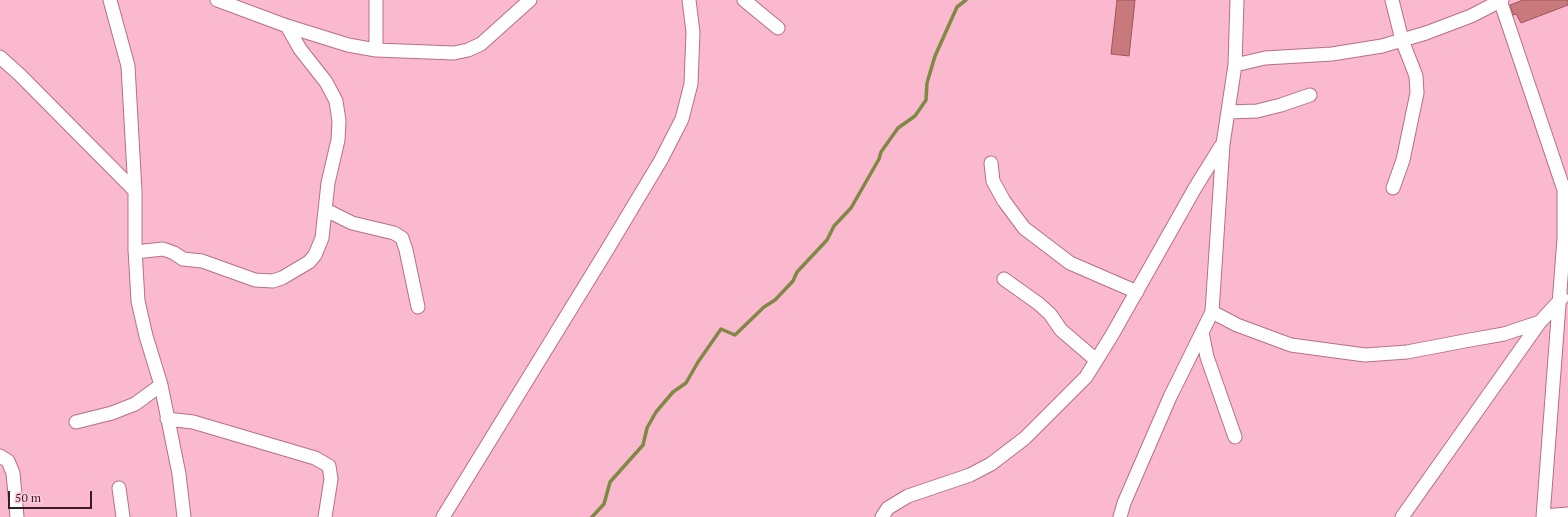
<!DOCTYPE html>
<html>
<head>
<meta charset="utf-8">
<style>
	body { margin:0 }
	#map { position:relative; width:1568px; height:517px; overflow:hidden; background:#fab9cf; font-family:"PT Serif",serif }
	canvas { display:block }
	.scale { position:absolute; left:8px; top:491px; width:84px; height:18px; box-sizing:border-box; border:2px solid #3a1c27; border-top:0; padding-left:5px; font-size:12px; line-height:14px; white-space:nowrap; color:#3a1c27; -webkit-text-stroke:3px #feccdc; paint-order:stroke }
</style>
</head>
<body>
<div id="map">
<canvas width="1568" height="517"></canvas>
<div class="scale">50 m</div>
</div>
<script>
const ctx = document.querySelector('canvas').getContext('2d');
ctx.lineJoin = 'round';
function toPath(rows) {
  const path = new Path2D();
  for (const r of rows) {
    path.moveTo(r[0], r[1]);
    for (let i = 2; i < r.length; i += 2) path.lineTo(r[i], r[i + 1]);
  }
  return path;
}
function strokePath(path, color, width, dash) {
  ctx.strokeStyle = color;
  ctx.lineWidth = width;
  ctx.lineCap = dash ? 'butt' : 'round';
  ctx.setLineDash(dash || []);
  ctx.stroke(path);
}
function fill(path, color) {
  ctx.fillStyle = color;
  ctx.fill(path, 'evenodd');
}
strokePath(toPath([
	[592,517,604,504,610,482,643,445,647,428,656,412,673,392,686,383,698,362,721,329,735,335,764,307,775,300,793,281,797,272,827,240,834,226,851,208,879,159,881,152,898,128,915,116,926,100,927,83,935,56,957,7,966,0]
]), '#7e8a43', 3.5);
const building = toPath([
	[1117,0,1135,0,1129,56,1111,54,1117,0],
	[1523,0,1568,0,1568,5,1521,23,1516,14,1513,15,1510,5,1523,0]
]);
fill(building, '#c8797c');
strokePath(building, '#a1555a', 1);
const street = toPath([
	[110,0,128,66,135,191,135,249,138,301,146,336,161,385,179,474,184,517],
	[217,0,287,26,348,45,376,50,454,53,468,50,481,44,530,0],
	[744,0,778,28],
	[1392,0,1402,40,1416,76,1417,93,1403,160,1393,188],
	[1500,0,1567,199],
	[376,50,376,0],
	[0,57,20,75,135,191],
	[1235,65,1265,58,1332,54,1382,46,1426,33,1471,16,1502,0],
	[1228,112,1257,111,1281,105,1310,95],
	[991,163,993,181,1004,201,1024,228,1070,263,1137,292],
	[326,210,352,223,394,233,402,238,406,250,418,307],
	[135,252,163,249,174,253,183,259,202,261,255,280,273,281,282,278,309,262,315,255,322,238,328,183,338,140,339,121,336,101,326,82,300,49,287,26],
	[1004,279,1039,304,1050,314,1061,330,1096,360],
	[1212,312,1237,325,1291,345,1365,355,1407,352,1470,340,1504,334,1540,322],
	[1202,332,1207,357,1235,437],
	[167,419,193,422,315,458,329,466,331,479,325,517],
	[76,422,112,413,135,404,161,385],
	[0,456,8,461,13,473,17,517],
	[119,488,123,517],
	[1544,516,1568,514],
	[443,517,607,250,661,160,682,119,691,84,693,32,689,0],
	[882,517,888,508,908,496,970,475,991,464,1025,438,1086,377,1112,335,1195,188,1221,146],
	[1120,517,1124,503,1170,397,1212,312,1223,144,1235,65,1237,0],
	[1402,517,1540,322,1562,298],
	[1543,517,1564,238,1564,192]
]);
strokePath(street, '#b86e88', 15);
strokePath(street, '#fff', 13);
</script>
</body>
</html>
